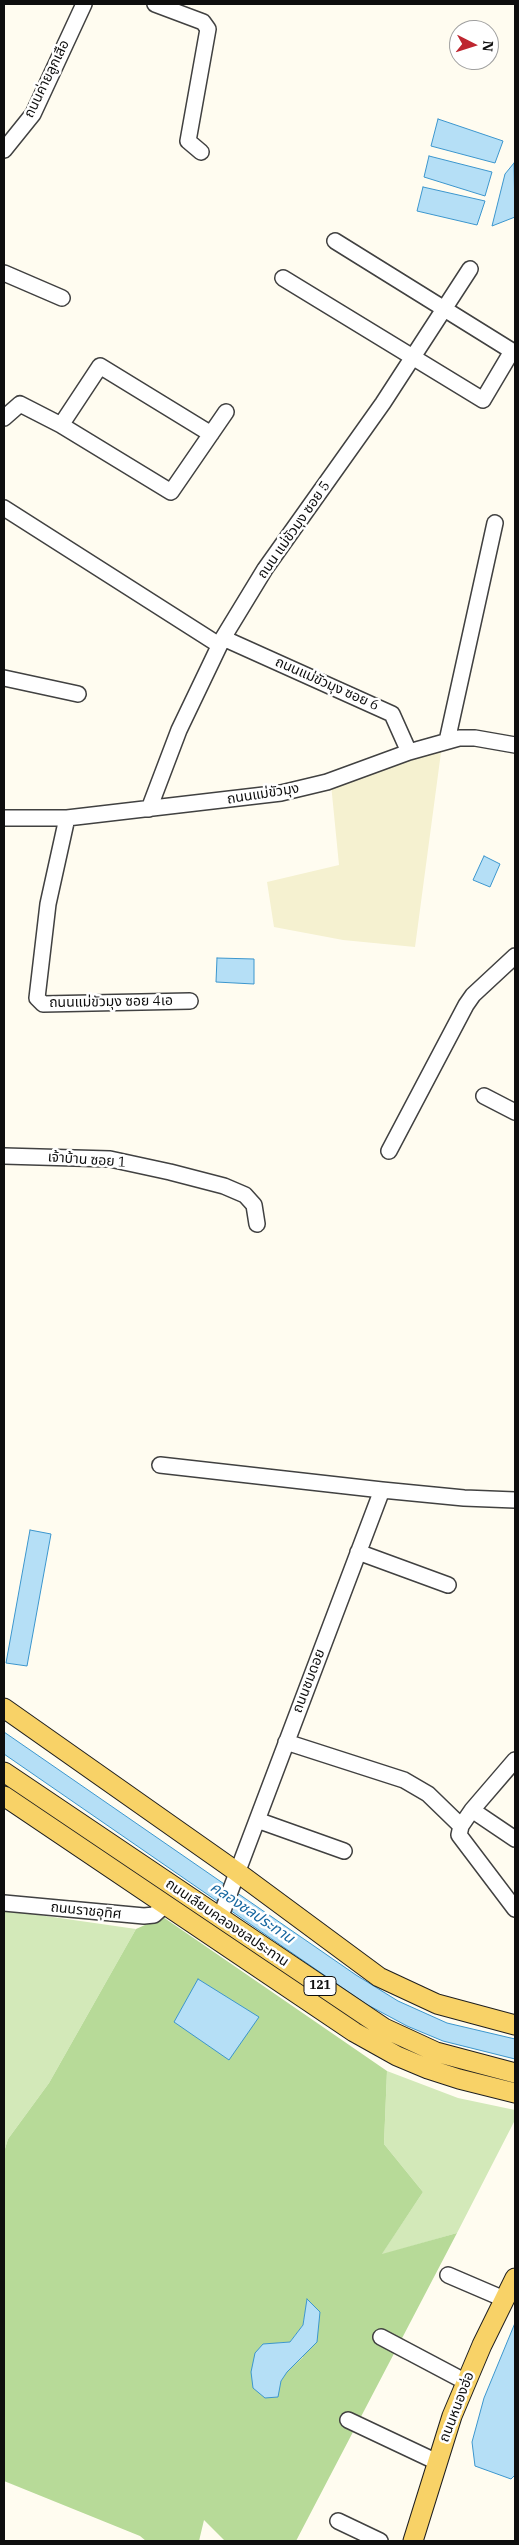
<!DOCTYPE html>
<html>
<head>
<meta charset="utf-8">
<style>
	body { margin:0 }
	#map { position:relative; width:519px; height:2545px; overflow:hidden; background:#fffcf0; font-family:"IBM Plex Serif",serif }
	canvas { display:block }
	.frame { position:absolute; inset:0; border:5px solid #0e0e0e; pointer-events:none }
	.north { position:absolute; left:449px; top:20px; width:50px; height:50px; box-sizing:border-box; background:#fff; border:1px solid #9f9f9f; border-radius:50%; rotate:95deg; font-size:14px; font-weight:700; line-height:20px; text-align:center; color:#0e0e0e }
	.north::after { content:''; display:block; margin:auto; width:18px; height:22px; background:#be2630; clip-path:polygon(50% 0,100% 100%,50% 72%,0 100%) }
</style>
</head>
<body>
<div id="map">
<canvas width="519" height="2545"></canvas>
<div class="frame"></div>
<div class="north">N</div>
</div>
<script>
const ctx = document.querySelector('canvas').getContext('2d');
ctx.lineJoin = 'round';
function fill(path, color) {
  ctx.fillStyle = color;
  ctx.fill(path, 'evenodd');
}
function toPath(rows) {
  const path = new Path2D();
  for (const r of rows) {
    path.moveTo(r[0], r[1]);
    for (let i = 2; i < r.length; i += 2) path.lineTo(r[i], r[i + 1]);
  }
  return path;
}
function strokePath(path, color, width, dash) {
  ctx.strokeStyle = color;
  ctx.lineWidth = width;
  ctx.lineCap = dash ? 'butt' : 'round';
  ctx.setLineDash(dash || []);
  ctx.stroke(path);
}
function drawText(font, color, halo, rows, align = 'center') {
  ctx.font = font + ' "IBM Plex Serif","Noto Sans Thai",serif';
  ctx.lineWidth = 5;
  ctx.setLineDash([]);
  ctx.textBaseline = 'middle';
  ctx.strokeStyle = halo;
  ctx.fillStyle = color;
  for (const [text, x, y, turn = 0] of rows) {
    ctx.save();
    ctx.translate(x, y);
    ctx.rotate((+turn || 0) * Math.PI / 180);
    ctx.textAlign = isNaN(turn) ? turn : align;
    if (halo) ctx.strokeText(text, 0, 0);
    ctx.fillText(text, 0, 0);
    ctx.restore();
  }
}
fill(toPath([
	[442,745,415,947,343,940,274,927,267,882,339,865,331,784]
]), '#f5f1d0');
fill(toPath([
	[4,1910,136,1929,49,2083,8,2139,4,2152],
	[387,2071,458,2098,515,2110,515,2120,457,2233,381,2255,423,2192,384,2144]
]), '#d3e9b9');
fill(toPath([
	[163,1917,387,2071,384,2144,423,2192,382,2254,457,2233,296,2541,225,2541,204,2520,199,2541,146,2541,140,2536,4,2481,4,2152,8,2139,49,2083,136,1929],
	[307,2300,303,2357,287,2372,281,2381,277,2343,290,2342,303,2325]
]), '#b7da98');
const water = toPath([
	[438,119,503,141,495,163,431,146,438,119],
	[429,156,492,172,485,196,424,177,429,156],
	[514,163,515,217,492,226,505,174,514,163],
	[423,187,485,201,477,225,417,211,423,187],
	[484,856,500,864,490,887,473,880,484,856],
	[217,958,254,959,254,984,216,982,217,958],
	[30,1530,51,1534,27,1666,6,1663,30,1530],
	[4,1732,356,1975,398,2001,447,2023,515,2039,515,2059,443,2041,407,2026,366,2004,4,1754,4,1732],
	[198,1979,259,2017,229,2060,174,2022,198,1979],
	[307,2299,320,2312,317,2342,287,2372,281,2381,278,2397,265,2398,253,2388,251,2372,255,2353,263,2344,290,2342,303,2325,307,2299],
	[515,2323,515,2475,511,2479,475,2466,472,2442,484,2398,515,2323]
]);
fill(water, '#b5dff6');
strokePath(water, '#3c96cd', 1);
const minor = toPath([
	[155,4,203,22,208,29,188,141,201,152],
	[4,150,33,114,84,4],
	[4,273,62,298],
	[283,278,483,400,512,351,335,241],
	[4,418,20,404,61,425,171,492,226,412],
	[61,425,100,366,211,434],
	[4,508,219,645],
	[223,638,392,714,409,752],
	[4,678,78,694],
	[447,741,495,523],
	[149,809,179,730,223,638,265,569,383,403,470,269],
	[4,818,67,818,281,793,327,782,409,752,459,738,475,738,515,745],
	[67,818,48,904,37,998,43,1004,190,1001],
	[484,1096,515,1112],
	[389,1151,466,1005,473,995,515,956],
	[4,1156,110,1159,170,1172,224,1186,245,1195,254,1205,257,1224],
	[160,1465,382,1490,464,1498,515,1500],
	[358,1552,448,1585],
	[286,1742,404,1780,428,1794,461,1826],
	[515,1760,472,1810,461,1826,459,1835,515,1909],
	[472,1810,515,1839],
	[257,1820,344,1851],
	[4,1903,144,1916,154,1915,165,1905],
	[220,1918,382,1490],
	[448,2275,504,2299],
	[381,2337,466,2382],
	[348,2420,437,2462],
	[338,2521,380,2541]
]);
const major = toPath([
	[4,1708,237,1872,379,1977,437,2004,515,2025],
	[4,1772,384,2028,436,2052,515,2073],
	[4,1796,354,2032,397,2056,428,2069,459,2079,515,2093],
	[413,2541,452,2416,482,2345,515,2278]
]);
strokePath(minor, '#414141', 18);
strokePath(major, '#1f1f1f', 21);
strokePath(minor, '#fff', 15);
strokePath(major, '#f8d267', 19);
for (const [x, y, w] of [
	[320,1986,32]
]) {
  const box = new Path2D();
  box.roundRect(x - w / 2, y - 9.5, w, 19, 4);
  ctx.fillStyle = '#fff';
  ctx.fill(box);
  strokePath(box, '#0e0e0e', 1);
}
drawText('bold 12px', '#0e0e0e', null, [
	["121",320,1986]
]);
drawText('14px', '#0e0e0e', '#fff', [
	["ถนนค่ายลูกเสือ",47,79,-64],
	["ถนน แม่ขัวมุง ซอย 5",294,530,-55],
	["ถนนแม่ขัวมุง ซอย 6",327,684,24],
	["ถนนแม่ขัวมุง",263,794,-9],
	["ถนนแม่ขัวมุง ซอย 4เอ",111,1002,-1],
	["เจ้าบ้าน ซอย 1",87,1160,4],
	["ถนนชมดอย",309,1681,-69],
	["ถนนราชอุทิศ",86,1911,6],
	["ถนนเลียบคลองชลประทาน",227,1923,34],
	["ถนนหนองฮ่อ",457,2407,-69]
]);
drawText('italic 15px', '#1767a0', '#fff', [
	["คลองชลประทาน",252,1913,34]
]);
</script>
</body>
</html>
